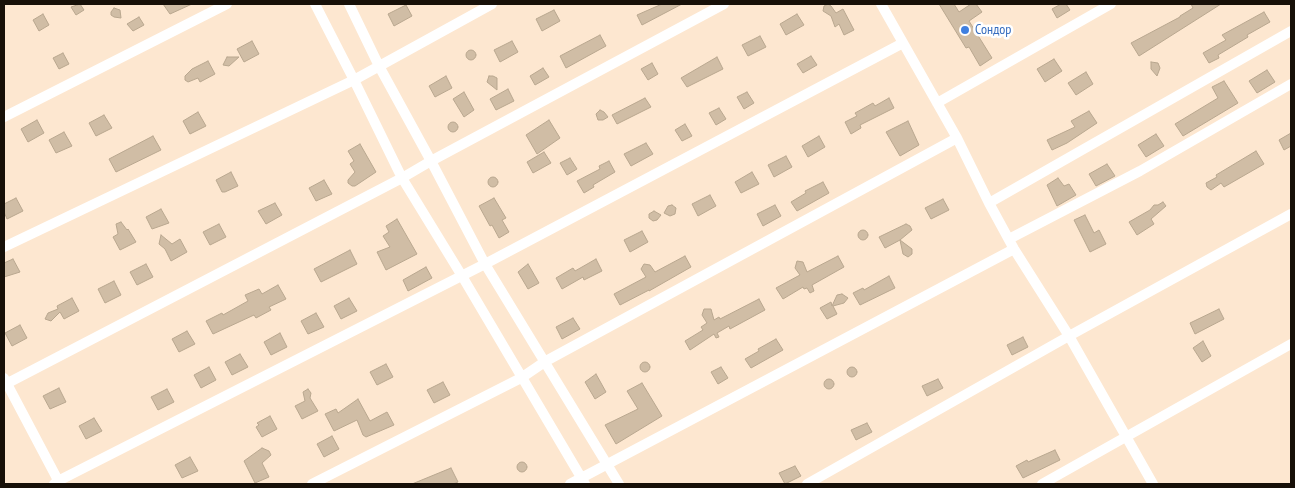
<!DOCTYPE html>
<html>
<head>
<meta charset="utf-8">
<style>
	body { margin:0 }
	#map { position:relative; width:1295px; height:488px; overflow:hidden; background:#fde7d0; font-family:"PT Sans Narrow",sans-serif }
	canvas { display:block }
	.frame { position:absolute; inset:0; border:5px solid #171008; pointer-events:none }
</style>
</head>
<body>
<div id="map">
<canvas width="1295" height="488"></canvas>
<div class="frame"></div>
</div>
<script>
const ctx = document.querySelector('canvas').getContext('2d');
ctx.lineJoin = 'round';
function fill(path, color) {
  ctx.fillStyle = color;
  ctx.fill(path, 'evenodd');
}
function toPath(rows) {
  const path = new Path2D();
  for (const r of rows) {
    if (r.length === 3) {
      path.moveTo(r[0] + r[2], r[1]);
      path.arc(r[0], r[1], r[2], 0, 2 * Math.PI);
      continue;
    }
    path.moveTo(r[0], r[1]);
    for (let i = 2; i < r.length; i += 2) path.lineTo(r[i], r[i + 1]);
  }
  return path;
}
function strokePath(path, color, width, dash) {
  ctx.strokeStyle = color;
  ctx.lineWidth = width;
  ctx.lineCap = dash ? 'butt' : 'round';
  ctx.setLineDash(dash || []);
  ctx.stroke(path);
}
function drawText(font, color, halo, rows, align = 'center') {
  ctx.font = font + ' "PT Sans Narrow",sans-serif';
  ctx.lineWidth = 5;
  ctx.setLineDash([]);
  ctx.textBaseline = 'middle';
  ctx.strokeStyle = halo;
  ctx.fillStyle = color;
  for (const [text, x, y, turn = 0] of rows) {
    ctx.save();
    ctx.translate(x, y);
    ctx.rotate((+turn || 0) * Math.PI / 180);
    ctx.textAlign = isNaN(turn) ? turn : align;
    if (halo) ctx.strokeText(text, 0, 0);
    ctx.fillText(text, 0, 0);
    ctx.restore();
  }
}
const building = toPath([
	[80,4,84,10,76,15,71,7,80,4],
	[163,4,192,4,170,14,163,4],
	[662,4,682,4,642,25,637,15,662,4],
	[828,4,831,6,836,13,843,9,854,30,844,35,839,24,835,27,831,16,823,11,824,6,828,4],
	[939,4,954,4,959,12,971,4,976,4,982,12,969,21,992,58,980,66,969,47,966,48,939,4],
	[1061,4,1066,4,1070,10,1057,18,1052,9,1061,4],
	[1191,4,1221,4,1139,56,1131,43,1180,17,1180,16,1193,8,1191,4],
	[406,5,412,16,394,26,388,14,406,5],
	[114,8,120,10,121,18,114,17,111,15,111,12,114,8],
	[554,10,560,21,542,31,536,19,554,10],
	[1264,12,1270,22,1247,35,1248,37,1218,55,1219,58,1209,63,1203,53,1226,40,1222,35,1264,12],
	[43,14,49,25,39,31,33,20,43,14],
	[797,14,804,25,786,35,780,24,797,14],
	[139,17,144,25,133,31,127,24,139,17],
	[600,35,606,46,566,68,560,56,600,35],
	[760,36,766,47,748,56,742,45,760,36],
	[252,41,259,54,244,62,237,49,252,41],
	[512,41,518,52,500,62,494,50,512,41],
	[471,55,5],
	[63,53,69,64,59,69,53,58,63,53],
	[811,56,817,65,803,73,797,64,811,56],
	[227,57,239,57,229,66,223,65,227,57],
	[717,57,723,69,687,87,681,78,717,57],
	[1054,59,1062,71,1045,82,1037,69,1054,59],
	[208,61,215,74,200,82,198,78,188,82,185,80,185,76,192,69,208,61],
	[1151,62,1158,63,1160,68,1157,76,1151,69,1151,62],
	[652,63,658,74,648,80,641,69,652,63],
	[543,68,549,77,535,85,530,76,543,68],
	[1267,70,1275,82,1257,93,1249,81,1267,70],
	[1086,72,1093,84,1076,95,1068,83,1086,72],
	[446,76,452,88,435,97,429,86,446,76],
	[489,76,493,76,497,78,497,90,487,82,489,76],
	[1224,81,1238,103,1183,136,1175,124,1218,98,1212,87,1224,81],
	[508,89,514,101,496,110,490,99,508,89],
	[464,92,474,110,464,117,453,99,464,92],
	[747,92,754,103,744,109,737,97,747,92],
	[645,98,651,107,617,124,612,115,645,98],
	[889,98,894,108,860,125,861,128,851,134,845,122,857,116,855,113,873,103,875,106,889,98],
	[719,108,726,119,716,125,709,113,719,108],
	[600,110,604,112,608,117,603,120,598,120,596,114,600,110],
	[1089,111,1097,123,1067,143,1052,150,1047,140,1075,127,1071,121,1089,111],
	[198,112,206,126,190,134,183,121,198,112],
	[104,115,112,128,96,136,89,123,104,115],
	[37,120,44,133,28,142,21,129,37,120],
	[549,120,560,138,537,154,526,135,549,120],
	[908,121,919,145,900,156,886,132,908,121],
	[453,127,5],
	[685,124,692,136,682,141,675,130,685,124],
	[64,132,72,146,56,153,49,140,64,132],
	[1291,133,1291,146,1284,150,1279,140,1291,133],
	[1156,134,1164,146,1146,157,1138,145,1156,134],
	[153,136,161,150,116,172,109,159,153,136],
	[819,136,825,147,808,157,802,146,819,136],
	[646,143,653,154,631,166,624,154,646,143],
	[360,144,376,172,355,186,352,186,348,183,348,180,355,172,350,164,354,161,348,151,360,144],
	[1256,151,1264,164,1224,187,1221,183,1211,190,1207,187,1206,183,1217,177,1216,175,1256,151],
	[544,152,551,163,533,173,527,162,544,152],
	[786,156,792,167,774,177,768,165,786,156],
	[570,158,577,169,567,175,560,163,570,158],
	[609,161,615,172,593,185,594,187,584,193,577,181,600,169,599,166,609,161],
	[1107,164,1115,176,1096,186,1089,174,1107,164],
	[231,172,238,186,225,192,222,192,216,180,231,172],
	[752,172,759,184,741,193,735,182,752,172],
	[493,182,5],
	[1058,178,1064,186,1069,184,1076,195,1057,206,1047,185,1058,178],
	[324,180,332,194,316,201,309,188,324,180],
	[823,182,829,193,797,211,791,202,806,193,805,191,823,182],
	[710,195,716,206,698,216,692,204,710,195],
	[16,198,23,211,7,219,4,212,4,204,16,198],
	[494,198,506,218,502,220,509,232,499,238,492,225,490,226,479,206,494,198],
	[943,199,949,210,931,219,925,208,943,199],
	[1163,202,1166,206,1151,219,1154,224,1137,235,1129,222,1150,210,1154,205,1158,205,1163,202],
	[275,203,282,215,266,224,258,211,275,203],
	[672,205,676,208,675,214,670,216,664,213,668,206,672,205],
	[775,205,781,216,763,226,757,214,775,205],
	[161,209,169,223,152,229,146,217,161,209],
	[654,211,661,215,657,220,653,221,649,218,649,214,654,211],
	[1085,215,1094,233,1099,230,1106,244,1090,252,1074,220,1085,215],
	[397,219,417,254,386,270,377,252,390,247,383,236,389,232,386,226,397,219],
	[121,222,127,230,128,229,136,242,120,250,113,237,118,234,116,224,121,222],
	[219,224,226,237,210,245,203,232,219,224],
	[906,224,910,226,912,230,900,240,912,249,912,254,908,257,903,254,900,240,885,248,879,237,906,224],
	[863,235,5],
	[642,231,648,242,630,252,624,240,642,231],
	[161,235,172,244,180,239,187,252,171,261,165,249,159,244,161,235],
	[350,250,357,264,321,282,314,269,350,250],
	[685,256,691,267,649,291,649,290,620,305,614,294,646,277,641,269,644,264,650,265,655,272,685,256],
	[838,256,844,267,812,285,814,291,810,293,807,288,804,289,803,287,783,299,776,288,800,275,795,268,797,261,803,262,807,272,838,256],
	[13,259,20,272,4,277,4,263,13,259],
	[596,259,602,271,584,280,583,277,562,289,556,278,573,268,575,271,596,259],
	[146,264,153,277,137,285,130,272,146,264],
	[528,264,539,283,528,289,518,272,528,264],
	[426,267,432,278,408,291,403,280,426,267],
	[889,276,895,288,860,305,853,293,863,288,864,290,889,276],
	[114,281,121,295,105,303,98,289,114,281],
	[278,285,286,299,269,307,271,310,256,318,254,315,213,334,206,321,222,313,223,315,248,301,245,295,259,289,262,294,278,285],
	[842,294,848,298,844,303,833,306,837,314,827,319,820,308,831,302,832,306,837,295,842,294],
	[72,298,79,311,64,319,60,312,51,321,45,319,48,313,58,309,57,306,72,298],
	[349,298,357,311,341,319,334,306,349,298],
	[759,299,765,310,730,329,729,326,717,333,719,337,716,338,714,334,690,350,685,341,703,330,701,327,707,323,702,315,704,309,711,309,714,320,719,317,720,319,759,299],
	[1219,309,1224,319,1195,334,1190,323,1219,309],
	[316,313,324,327,308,334,301,321,316,313],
	[573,318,580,329,562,339,556,327,573,318],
	[20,325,27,338,12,346,5,333,20,325],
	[187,331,195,344,179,352,172,339,187,331],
	[280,333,287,347,271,355,264,342,280,333],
	[1023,337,1028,347,1012,355,1007,345,1023,337],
	[776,339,783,350,751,368,745,359,759,351,758,349,776,339],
	[1203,341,1211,356,1202,362,1193,348,1203,341],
	[240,354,248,367,232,375,225,362,240,354],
	[645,367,5],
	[386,364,393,377,377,385,370,372,386,364],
	[852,372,5],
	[209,367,216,380,201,388,194,375,209,367],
	[721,367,728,378,718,384,711,372,721,367],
	[596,374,606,392,595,399,585,382,596,374],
	[829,384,5],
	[938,379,943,388,927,396,922,386,938,379],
	[443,382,450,395,434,403,427,390,443,382],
	[642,383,662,416,616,444,605,425,638,409,627,391,642,383],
	[59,388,66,402,50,409,43,396,59,388],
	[167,389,174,402,158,410,151,397,167,389],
	[308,389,311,393,310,398,318,411,302,419,295,406,305,401,303,392,308,389],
	[358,399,370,421,387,412,394,425,366,437,363,435,357,420,334,431,325,414,336,409,338,413,358,399],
	[270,416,277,429,262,437,256,427,259,425,257,423,270,416],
	[94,418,102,431,86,439,79,426,94,418],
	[867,423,872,432,856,440,851,430,867,423],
	[332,436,339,449,324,457,317,444,332,436],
	[262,448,269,451,271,455,262,463,269,477,255,483,244,461,262,448],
	[1055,450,1060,460,1023,478,1016,466,1027,460,1028,462,1055,450],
	[190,457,198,471,182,478,175,465,190,457],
	[522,467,5],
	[795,466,801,476,785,484,779,473,795,466],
	[451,468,458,482,453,484,412,484,451,468]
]);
fill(building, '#d0bda5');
strokePath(building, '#b9a78f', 1);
strokePath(toPath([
	[315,4,354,80,402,178,462,276,585,484],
	[349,4,379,66,431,161,485,264,619,484],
	[881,4,957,138,989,203,1014,249,1069,336,1153,484],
	[937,103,1111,4],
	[4,117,227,4],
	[989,203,1291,31],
	[1009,239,1140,171,1291,84],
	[4,247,354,80,492,4],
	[4,378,60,484],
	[4,385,402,178,431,161,724,4],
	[54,484,58,481,485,264,903,43],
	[312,484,521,378,546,361,957,138],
	[570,484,1014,249],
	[807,484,1069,336,1291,214],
	[1042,484,1291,344]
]), '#fff', 10);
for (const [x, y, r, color] of [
	[965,30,5,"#3f7fe0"]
]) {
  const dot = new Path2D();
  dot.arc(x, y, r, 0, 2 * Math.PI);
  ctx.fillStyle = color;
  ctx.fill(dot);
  strokePath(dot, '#fff', 2);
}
drawText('14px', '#366cbe', '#fff', [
	["Сондор",975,30]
], 'left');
</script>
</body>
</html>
